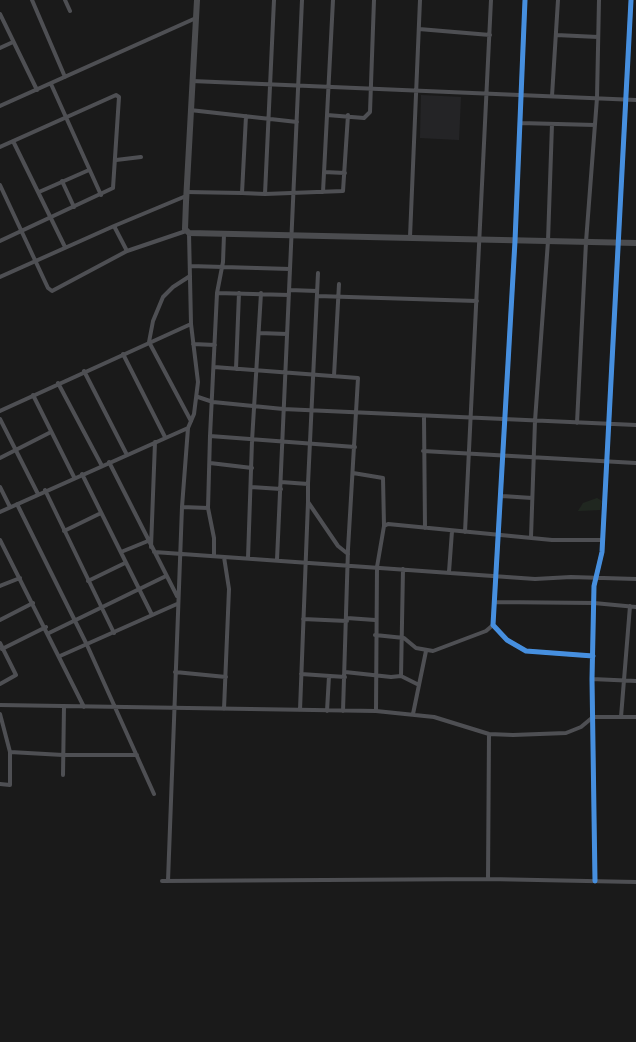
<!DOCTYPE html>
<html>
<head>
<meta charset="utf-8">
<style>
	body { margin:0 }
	canvas { display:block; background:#1a1a1a }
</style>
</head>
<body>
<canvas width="636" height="1042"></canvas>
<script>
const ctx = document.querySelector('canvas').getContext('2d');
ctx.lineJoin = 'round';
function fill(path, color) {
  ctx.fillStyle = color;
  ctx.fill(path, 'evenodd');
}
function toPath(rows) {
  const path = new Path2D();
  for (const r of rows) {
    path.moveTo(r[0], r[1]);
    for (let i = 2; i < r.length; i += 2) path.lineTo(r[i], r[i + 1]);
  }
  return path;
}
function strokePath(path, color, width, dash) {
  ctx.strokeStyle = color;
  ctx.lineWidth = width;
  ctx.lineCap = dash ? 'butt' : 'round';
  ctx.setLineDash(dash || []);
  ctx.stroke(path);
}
fill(toPath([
	[421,95,461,97,459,140,420,138]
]), '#242426');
fill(toPath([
	[597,498,602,501,600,510,578,511,583,503]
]), '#202720');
strokePath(toPath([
	[32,0,65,77],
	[65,0,70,11],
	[525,0,515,241,493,625,507,640,526,651,593,656],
	[0,14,37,90],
	[419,29,490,35],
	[556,35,598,37],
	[0,48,13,42],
	[192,81,636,100],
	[51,84,101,195],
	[552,96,558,0],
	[0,106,196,18],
	[190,110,297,122],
	[327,115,364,118,370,112,374,0],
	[246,116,242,193,265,194,343,191,348,115],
	[520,123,595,125],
	[13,141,65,247],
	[0,147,116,95,119,97,113,188,0,241],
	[116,160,141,157],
	[324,172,345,173],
	[62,181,74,207],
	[0,185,48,288,52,291,127,251],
	[39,192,89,170],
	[186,192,242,193],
	[323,192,333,0],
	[265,194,274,0],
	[114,226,186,196],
	[410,237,420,0],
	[190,266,290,269],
	[190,276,173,287,163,297,153,321,149,342,191,421],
	[0,277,114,226,127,251,186,231],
	[289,290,317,291],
	[217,293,289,295],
	[317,296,477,301],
	[259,333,287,334],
	[193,344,215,345],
	[123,354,165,437],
	[214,367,358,378,348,549,343,711],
	[236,369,239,293],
	[84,371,127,455],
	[334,376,339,284],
	[58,383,102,466],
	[33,395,74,477],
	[198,397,213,402,283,409,636,425],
	[0,411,191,324],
	[424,417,425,528],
	[0,419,38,494],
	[577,423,586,242,597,98,599,0],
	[210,436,355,447],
	[423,451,636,463],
	[0,458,51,432],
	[109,462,177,596],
	[210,463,252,468],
	[353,473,383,478,384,526,377,567,376,711],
	[82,474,152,615],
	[281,482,308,484,318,273],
	[308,484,308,502,338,546,348,554],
	[0,487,10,507],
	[251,487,281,489],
	[45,490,114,633],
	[502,496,532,498],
	[17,504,87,645,154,794],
	[182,507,208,508],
	[0,512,188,428],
	[384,526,388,524,552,540,603,540],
	[64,531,101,513],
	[465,532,491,0],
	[531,537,535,421,548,241,552,124],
	[0,540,84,707],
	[151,547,155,442],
	[121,552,148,541],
	[154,552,535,579,571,577,636,579],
	[214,556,214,538,208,508,210,436,217,293,223,262,224,234],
	[224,557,229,589,224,709],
	[248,558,252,441,261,293],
	[277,560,302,0],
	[449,572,452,531],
	[88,581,125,563],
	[0,586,20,578],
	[494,602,594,603,636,607],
	[347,618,375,620],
	[303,619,347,621],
	[0,620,33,603],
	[49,633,166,576],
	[375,635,404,638,416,648,433,651,486,631,493,625],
	[0,643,16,675,0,684],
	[2,649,46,627],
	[60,656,177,604],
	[175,672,226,677],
	[345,672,391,677,401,676,403,569],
	[301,674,345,677],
	[401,676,419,685],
	[592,679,636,681],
	[0,705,376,711,434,717,489,734,513,735,566,733,581,727,593,717,636,717],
	[300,710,308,502],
	[327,711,329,676],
	[0,714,10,752,10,785,0,784],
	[413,714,426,651],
	[621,717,630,606],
	[10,752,63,755,137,755],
	[63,775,64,706],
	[488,879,489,734],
	[162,881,488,879,636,882],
	[168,881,182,507,188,428,194,414,198,382,191,324,189,233],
	[595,881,592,679,594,586,602,552,631,0]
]), '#4e4f53', 4);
strokePath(toPath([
	[197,0,186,202,185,229,189,233,636,243]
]), '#4b4c4f', 6);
strokePath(toPath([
	[525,0,515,241,493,625,507,640,526,651,593,656],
	[595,881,592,679,594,586,602,552,631,0]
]), '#468fdf', 5);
</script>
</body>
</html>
